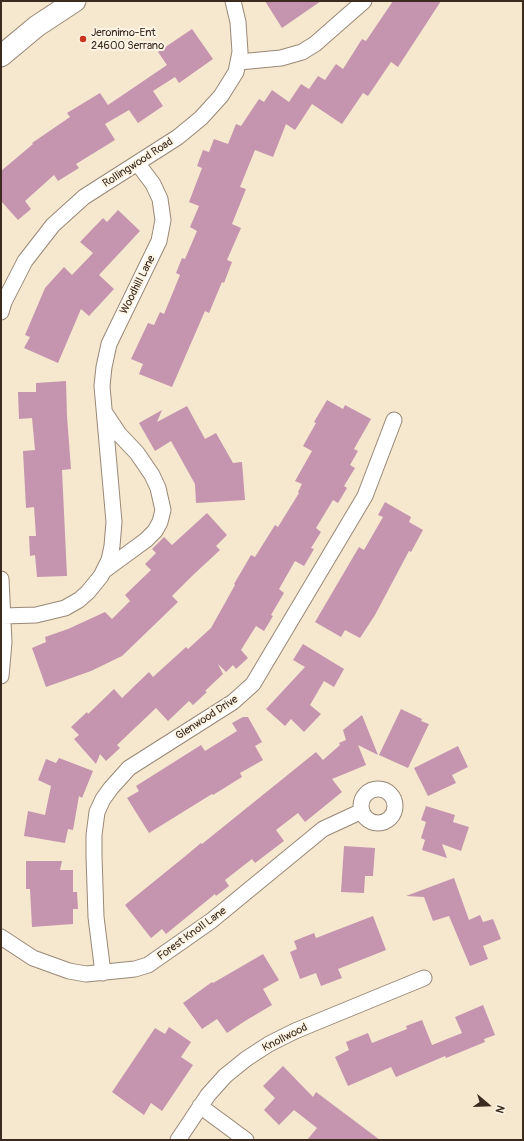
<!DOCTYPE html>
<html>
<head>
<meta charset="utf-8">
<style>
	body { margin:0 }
	#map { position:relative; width:524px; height:1141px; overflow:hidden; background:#f6e7cf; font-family:Pangolin,sans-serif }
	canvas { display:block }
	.frame { position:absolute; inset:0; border:2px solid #3b2a1e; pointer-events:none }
	.north { position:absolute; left:468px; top:1085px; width:40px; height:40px; -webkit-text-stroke:3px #fcf5e5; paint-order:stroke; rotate:109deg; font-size:11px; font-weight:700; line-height:16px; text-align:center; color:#3b2a1e }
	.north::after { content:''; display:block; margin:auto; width:14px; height:18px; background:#3b2a1e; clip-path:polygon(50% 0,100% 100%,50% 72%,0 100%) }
</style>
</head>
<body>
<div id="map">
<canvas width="524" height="1141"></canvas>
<div class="frame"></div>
<div class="north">N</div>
</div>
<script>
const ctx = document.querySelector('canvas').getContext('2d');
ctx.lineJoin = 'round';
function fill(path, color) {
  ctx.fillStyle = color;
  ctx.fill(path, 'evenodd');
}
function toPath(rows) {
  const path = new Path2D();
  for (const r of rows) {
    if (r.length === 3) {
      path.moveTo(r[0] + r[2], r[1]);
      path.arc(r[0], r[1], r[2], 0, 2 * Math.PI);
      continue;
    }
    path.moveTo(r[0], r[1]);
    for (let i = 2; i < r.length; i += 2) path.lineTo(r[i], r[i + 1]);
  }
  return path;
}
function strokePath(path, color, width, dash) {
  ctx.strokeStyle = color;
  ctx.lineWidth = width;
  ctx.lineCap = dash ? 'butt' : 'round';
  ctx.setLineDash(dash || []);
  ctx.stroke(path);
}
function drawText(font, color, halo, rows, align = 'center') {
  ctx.font = font + ' Pangolin,sans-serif';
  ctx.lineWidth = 4;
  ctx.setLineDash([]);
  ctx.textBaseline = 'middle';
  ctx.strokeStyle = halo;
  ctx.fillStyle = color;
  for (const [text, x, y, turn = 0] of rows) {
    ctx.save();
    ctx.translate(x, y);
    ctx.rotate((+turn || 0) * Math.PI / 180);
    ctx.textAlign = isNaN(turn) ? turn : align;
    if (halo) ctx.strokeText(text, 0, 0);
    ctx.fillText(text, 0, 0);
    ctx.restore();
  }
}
fill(toPath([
	[265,1,321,1,282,28],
	[393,1,441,1,398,67,391,62,368,96,363,93,342,124,312,104,295,130,286,124,273,157,255,150,240,187,246,189,232,224,241,228,227,260,232,262,224,283,222,282,209,313,205,311,172,387,139,374,143,364,131,359,148,323,154,325,160,312,164,314,180,275,176,273,182,258,185,259,197,231,190,227,199,206,189,202,202,168,197,166,203,150,209,152,214,139,228,144,236,124,241,126,259,99,264,102,272,90,289,102,301,84,309,89,318,76,325,80,336,64,343,69,362,39,366,41],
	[192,29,213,59,179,83,175,77,153,91,163,106,138,123,129,110,105,124,115,140,76,164,79,168,58,181,54,175,25,201,31,209,18,220,1,201,1,171,33,144,32,143,70,117,67,113,100,93,108,105,167,65,158,52],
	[118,210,140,231,99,275,114,289,89,316,81,309,58,363,24,348,30,337,25,335,45,288,64,267,72,275,93,253,80,242,103,218,107,222],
	[66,381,67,416,71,469,62,470,67,576,37,577,35,555,30,556,29,536,36,536,34,507,26,508,23,451,35,450,32,418,19,419,18,392,36,392,36,383],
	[327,400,343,409,345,405,371,419,354,449,358,451,350,465,355,468,344,486,347,488,338,503,333,500,316,528,321,532,311,548,314,549,304,566,295,561,279,589,284,593,271,615,273,616,264,631,256,626,241,650,248,658,236,669,233,665,226,672,218,664,223,674,205,691,207,692,193,705,189,701,168,721,156,708,117,745,120,748,106,761,100,754,96,764,74,739,79,735,71,727,87,712,88,714,114,689,122,698,149,672,153,677,186,647,188,649,211,628,235,585,234,584,251,555,255,557,275,525,278,527,299,493,298,492,302,484,295,481,312,451,303,446,316,423,314,422],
	[187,406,205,439,216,433,233,463,242,462,245,500,196,503,195,484,171,441,155,451,139,423,162,410,157,422],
	[385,502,411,517,409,522,423,530,411,552,409,551,375,615,360,638,345,630,341,637,315,622,359,547,364,550,383,517,378,515],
	[207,513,227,535,216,546,220,550,192,576,172,596,178,602,122,656,91,671,46,687,32,648,46,642,45,637,68,629,105,612,112,619,130,601,125,595,151,570,145,564,156,553,152,549,164,537,172,545],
	[303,644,344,669,334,687,324,681,310,705,321,714,304,732,291,719,285,726,266,709,305,667,293,660],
	[401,709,422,719,421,721,429,724,408,768,379,755],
	[362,715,378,755,358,745,366,765,332,779,342,792,305,822,298,813,276,830,284,841,255,863,252,859,225,880,229,886,216,896,215,894,166,934,162,929,151,938,125,905,183,858,201,843,202,844,316,752,323,760,340,745,339,743,346,740,343,730],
	[243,717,248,717,262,742,255,746,263,760,240,773,242,777,213,795,212,794,149,833,127,798,139,791,136,786,201,745,205,751,237,731,232,723],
	[458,746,468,767,452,775,456,783,428,796,414,768],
	[59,758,93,771,82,798,79,796,73,830,68,829,65,843,24,836,28,811,45,815,51,786,38,780,46,759,56,763],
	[426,806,455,815,453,822,469,827,461,851,442,844,447,858,422,850,425,840,421,838,426,822,421,820],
	[344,846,375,848,373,876,365,876,364,893,341,892],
	[26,861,62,861,60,870,73,870,73,892,77,892,78,909,73,909,73,924,32,927,30,889,26,889],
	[454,878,469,920,480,915,483,922,493,919,501,939,483,946,488,959,470,966,449,916,433,921,424,897,406,896],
	[373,916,386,950,338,969,342,978,321,986,316,973,300,979,290,952,297,949,294,941,314,933,316,938],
	[263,954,279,980,263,989,272,1005,245,1021,227,1033,217,1019,202,1029,183,1003,212,982,213,983],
	[483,1005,495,1035,484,1039,485,1042,446,1058,445,1056,396,1077,391,1067,348,1086,335,1057,349,1050,346,1042,368,1033,372,1043,407,1029,406,1026,422,1020,432,1045,462,1033,455,1017],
	[169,1027,191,1042,181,1057,193,1065,162,1111,151,1103,144,1115,112,1092,155,1028,165,1034],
	[283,1066,313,1097,316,1092,380,1140,307,1140,317,1128,294,1110,279,1125,264,1110,275,1098,263,1086]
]), '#c595af');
const street = toPath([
	[239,62,281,58,302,52,315,44,364,1],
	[1,312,4,302,25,261,53,225,84,197,178,137,201,118,221,96,236,72,240,52,238,22,233,1],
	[105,570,146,540,155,531,160,522,163,510,158,488,152,475,137,453,119,434,105,413],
	[1,579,4,642,1,676],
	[3,616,36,615,65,608,79,600,88,592,101,576,109,560,112,546,114,522,102,386,104,367,109,344,159,241,163,220,160,199,153,184,138,164],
	[378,806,17],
	[1,937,33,958,69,971,86,974,135,969,148,965,211,921,323,829,362,811],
	[103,973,96,917,94,856,94,835,97,812,103,799,111,788,129,768,233,702,253,684,365,496,394,420],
	[200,1106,246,1140],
	[178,1140,208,1095,225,1076,246,1059,269,1044,295,1031,424,978]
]);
const secondary = toPath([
	[1,56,37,26,75,1]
]);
strokePath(street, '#988876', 17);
strokePath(secondary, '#988876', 23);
strokePath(street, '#fff', 15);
strokePath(secondary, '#fff', 21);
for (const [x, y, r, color] of [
	[83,39,4,"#c8321e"]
]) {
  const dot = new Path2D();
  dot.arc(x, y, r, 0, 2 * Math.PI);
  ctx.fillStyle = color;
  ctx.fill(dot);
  strokePath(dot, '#fcf5e5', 1.5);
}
drawText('11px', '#3b2a1e', '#fcf5e5', [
	["Jeronimo-Ent",91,33],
	["24600 Serrano",91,46]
], 'left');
drawText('11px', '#3b2a1e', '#fcf5e5', [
	["Rollingwood Road",138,163,-33],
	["Woodhill Lane",138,285,-63],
	["Glenwood Drive",207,718,-33],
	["Forest Knoll Lane",192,934,-36],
	["Knollwood",285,1038,-27]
]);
</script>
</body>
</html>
